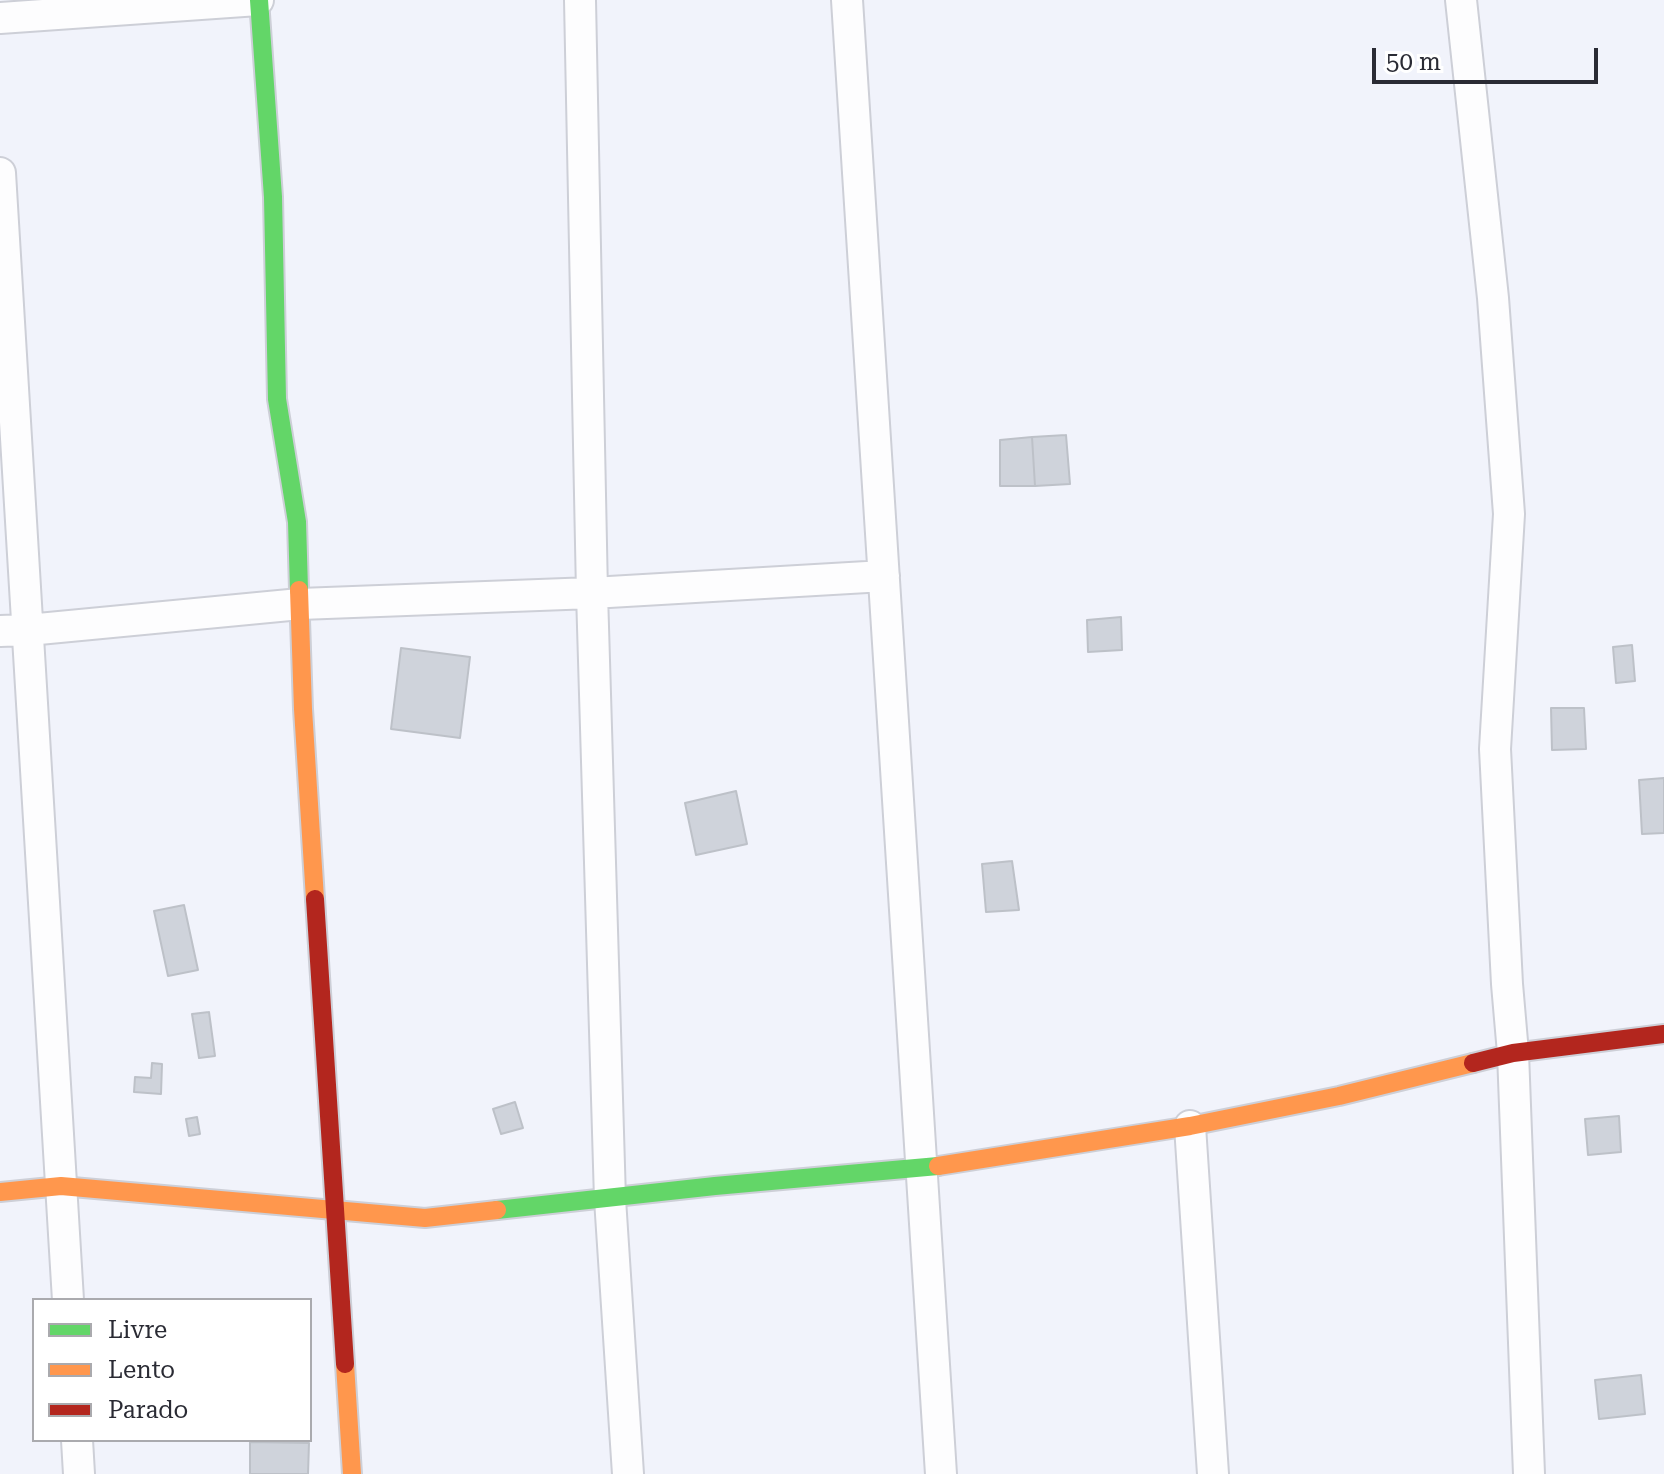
<!DOCTYPE html>
<html>
<head>
<meta charset="utf-8">
<style>
	body { margin:0 }
	#map { position:relative; width:1664px; height:1474px; overflow:hidden; background:#f1f3fb; font-family:"Roboto Serif",serif }
	canvas { display:block }
	.legend { position:absolute; left:32px; top:1298px; width:280px; height:144px; box-sizing:border-box; background:#fff; border:2px solid #aaaaae; margin:0; padding:10px 14px; list-style:none; font-size:24px; color:#2a2b34 }
	.legend li { display:flex; align-items:center; gap:16px; height:40px }
	.legend b { width:40px; border:2px solid #aaaaae }
	.scale { position:absolute; left:1372px; top:48px; width:226px; height:36px; box-sizing:border-box; border:4px solid #2a2b34; border-top:0; padding-left:10px; font-size:24px; line-height:28px; white-space:nowrap; color:#2a2b34; -webkit-text-stroke:6px #fff; paint-order:stroke }
</style>
</head>
<body>
<div id="map">
<canvas width="1664" height="1474"></canvas>
<ul class="legend">
<li><b style="height:10px;background:#63d668"></b>Livre</li>
<li><b style="height:10px;background:#ff974d"></b>Lento</li>
<li><b style="height:10px;background:#b3261e"></b>Parado</li>
</ul>
<div class="scale">50 m</div>
</div>
<script>
const ctx = document.querySelector('canvas').getContext('2d');
ctx.lineJoin = 'round';
function fill(path, color) {
  ctx.fillStyle = color;
  ctx.fill(path, 'evenodd');
}
function toPath(rows) {
  const path = new Path2D();
  for (const r of rows) {
    path.moveTo(r[0], r[1]);
    for (let i = 2; i < r.length; i += 2) path.lineTo(r[i], r[i + 1]);
  }
  return path;
}
function strokePath(path, color, width, dash) {
  ctx.strokeStyle = color;
  ctx.lineWidth = width;
  ctx.lineCap = dash ? 'butt' : 'round';
  ctx.setLineDash(dash || []);
  ctx.stroke(path);
}
const building = toPath([
	[1066,435,1070,484,1035,486,1032,437,1066,435],
	[1032,437,1035,486,1000,486,1000,440,1032,437],
	[1121,617,1122,650,1088,652,1087,620,1121,617],
	[1632,645,1635,681,1616,683,1613,647,1632,645],
	[401,648,470,657,460,738,391,729,401,648],
	[1551,708,1584,708,1586,749,1552,750,1551,708],
	[1664,778,1664,833,1642,834,1639,780,1664,778],
	[736,791,747,844,696,855,685,803,736,791],
	[1012,861,1019,910,986,912,982,864,1012,861],
	[184,905,198,970,168,976,154,911,184,905],
	[209,1012,215,1056,199,1058,192,1014,209,1012],
	[152,1063,162,1064,161,1094,134,1092,135,1077,151,1078,152,1063],
	[515,1102,523,1128,501,1134,493,1109,515,1102],
	[1619,1116,1621,1152,1588,1155,1585,1119,1619,1116],
	[197,1117,200,1134,189,1136,186,1119,197,1117],
	[1641,1375,1645,1414,1599,1419,1595,1380,1641,1375],
	[250,1442,309,1443,308,1474,250,1474,250,1442]
]);
fill(building, '#cfd3db');
strokePath(building, '#bdc1c8', 2);
const street = toPath([
	[580,0,592,593,610,1199,628,1474],
	[847,0,941,1474],
	[1461,0,1493,298,1509,514,1495,749,1507,984,1513,1053,1529,1474],
	[0,18,258,0],
	[0,173,68,1300],
	[0,631,28,630,300,604,592,593,884,576],
	[1190,1126,1213,1474],
	[77,1440,79,1474]
]);
const fast = toPath([
	[259,0,273,197,277,399,297,522,299,590],
	[497,1210,715,1186,938,1166]
]);
const slow = toPath([
	[299,590,303,709,315,899],
	[938,1166,1190,1126,1339,1096,1473,1063],
	[0,1192,61,1186,425,1218,497,1210],
	[345,1364,352,1474]
]);
const jam = toPath([
	[315,899,345,1364],
	[1473,1063,1513,1053,1664,1034]
]);
strokePath(street, '#cdcfd7', 34);
strokePath(fast, '#cdcfd7', 22);
strokePath(slow, '#cdcfd7', 22);
strokePath(jam, '#cdcfd7', 22);
strokePath(street, '#fdfdfe', 30);
strokePath(fast, '#63d668', 18);
strokePath(slow, '#ff974d', 18);
strokePath(jam, '#b3261e', 18);
</script>
</body>
</html>
